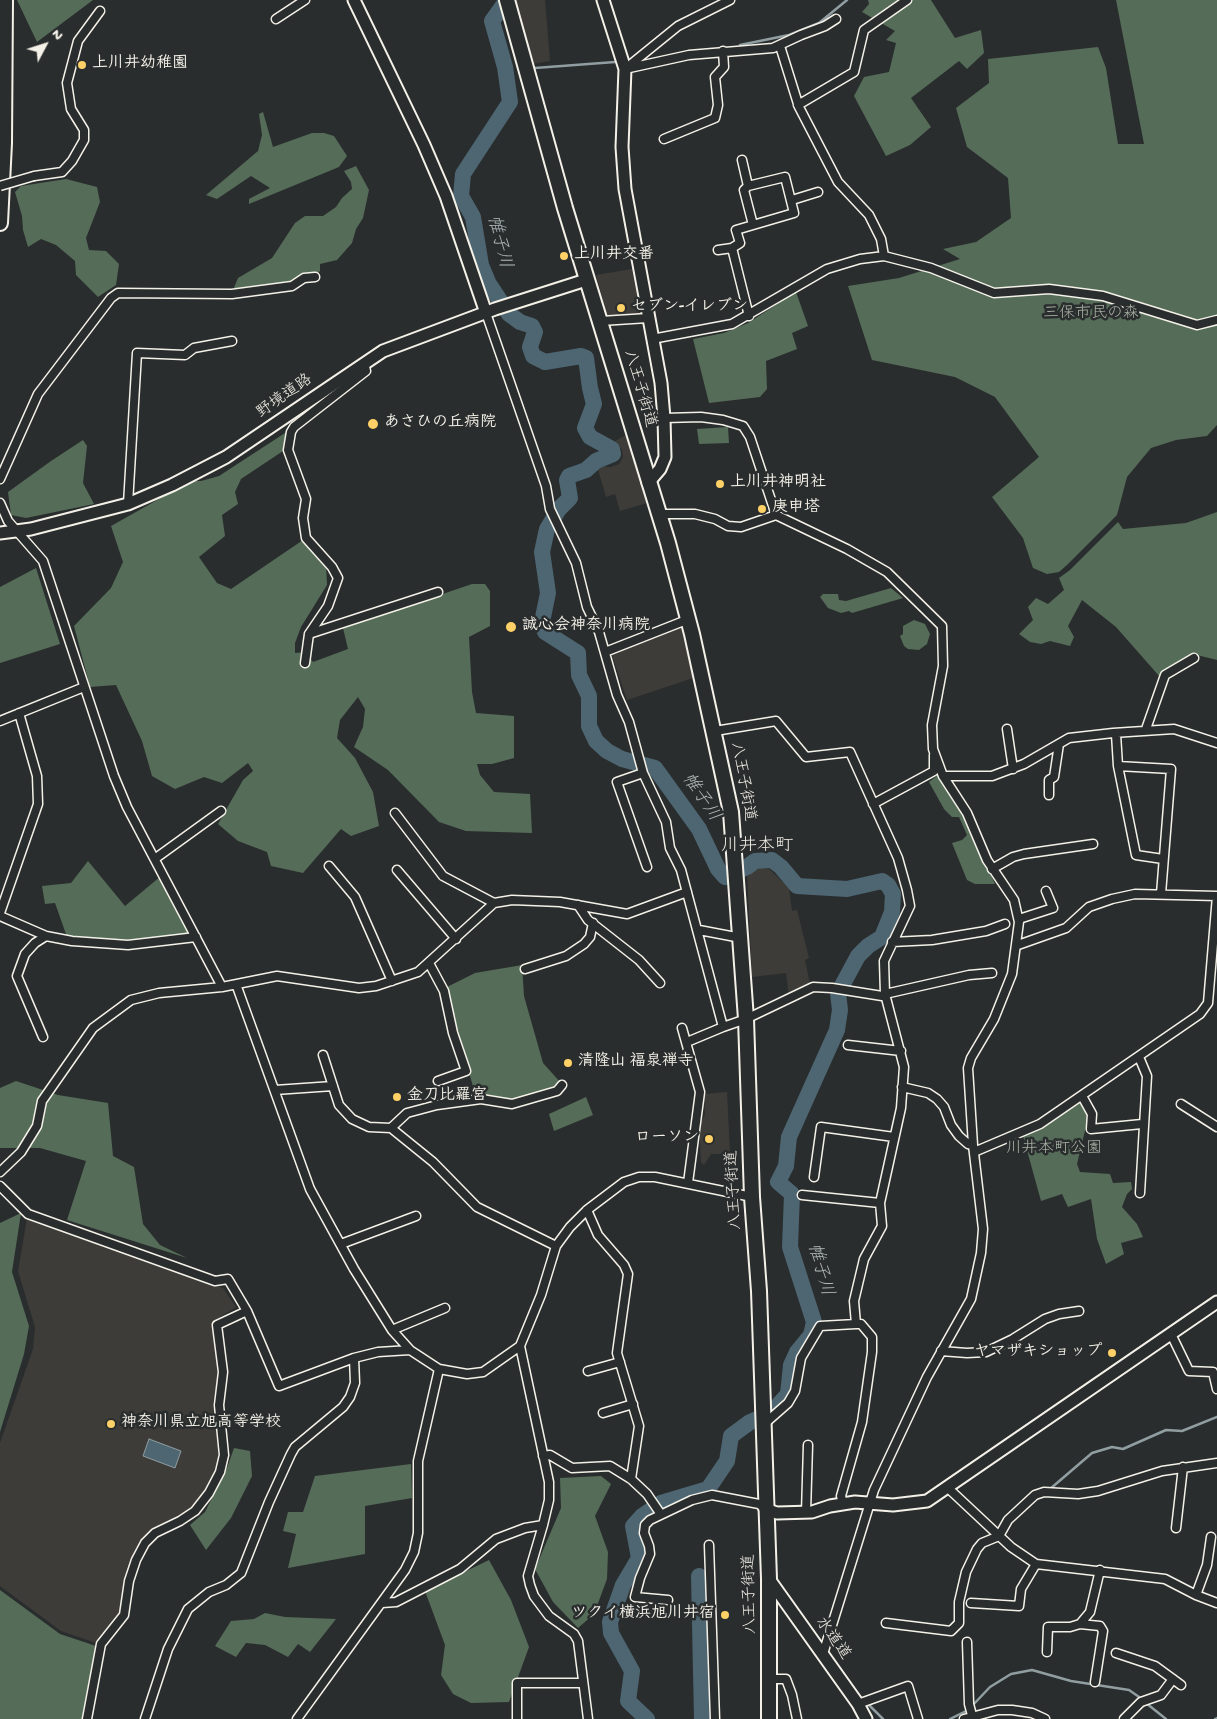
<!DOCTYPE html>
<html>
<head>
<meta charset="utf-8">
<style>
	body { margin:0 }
	#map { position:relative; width:1217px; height:1719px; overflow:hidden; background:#2a2d2e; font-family:"Gochi Hand",sans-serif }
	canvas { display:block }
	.north { position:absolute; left:20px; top:20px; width:50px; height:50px; -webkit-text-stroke:4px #2a2d2e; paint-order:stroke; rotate:50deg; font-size:14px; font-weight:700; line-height:20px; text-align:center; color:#f4f1e8 }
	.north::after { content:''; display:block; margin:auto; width:18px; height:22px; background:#f4f1e8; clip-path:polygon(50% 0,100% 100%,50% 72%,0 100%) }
</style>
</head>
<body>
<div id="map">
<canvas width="1217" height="1719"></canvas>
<div class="north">N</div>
</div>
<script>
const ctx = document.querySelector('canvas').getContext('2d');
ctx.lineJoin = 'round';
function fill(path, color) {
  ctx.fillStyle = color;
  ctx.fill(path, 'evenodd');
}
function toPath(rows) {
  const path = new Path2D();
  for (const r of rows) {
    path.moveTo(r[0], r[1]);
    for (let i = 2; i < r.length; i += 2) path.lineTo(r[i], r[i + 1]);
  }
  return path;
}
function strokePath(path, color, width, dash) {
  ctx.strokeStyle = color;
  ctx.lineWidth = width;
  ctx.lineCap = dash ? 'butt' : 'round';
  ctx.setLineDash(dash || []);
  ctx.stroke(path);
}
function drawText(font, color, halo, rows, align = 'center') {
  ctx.font = font + ' "Gochi Hand","Klee One",sans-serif';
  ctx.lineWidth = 5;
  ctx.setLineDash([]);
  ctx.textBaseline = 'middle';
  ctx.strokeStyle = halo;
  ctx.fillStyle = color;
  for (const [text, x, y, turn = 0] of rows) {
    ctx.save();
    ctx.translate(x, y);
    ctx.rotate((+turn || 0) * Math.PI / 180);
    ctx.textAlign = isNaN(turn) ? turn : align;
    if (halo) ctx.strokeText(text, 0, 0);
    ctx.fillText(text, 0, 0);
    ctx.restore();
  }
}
fill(toPath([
	[516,0,545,0,550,61,533,64,513,2],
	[632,269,641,317,608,318,596,275],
	[626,435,647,503,620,511,615,494,606,497,597,466,611,467,619,464,623,457,622,450,615,441],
	[681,626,693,678,627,700,611,652],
	[761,868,769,869,789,888,792,911,797,910,809,958,805,960,810,985,789,996,786,973,752,977,747,873],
	[727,1092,730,1154,711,1154,704,1165,701,1162,699,1125,705,1115,704,1094],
	[27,1218,223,1288,236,1307,212,1322,218,1373,213,1404,220,1448,217,1466,203,1494,189,1510,175,1520,158,1527,144,1539,133,1557,125,1582,121,1613,96,1643,61,1631,0,1586,0,1443,33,1349,35,1327,18,1271]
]), '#3e3c39');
fill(toPath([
	[17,0,93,0,37,42],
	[868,0,931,0,955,38,981,30,984,53,967,69,959,61,911,98,931,127,910,145,886,156,854,96,864,77,889,72,896,43,886,40,895,31,862,12,869,4],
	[1116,0,1217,0,1217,425,1207,436,1176,440,1151,448,1127,477,1117,515,1067,565,1059,572,1047,574,1033,568,1023,538,992,497,1039,457,995,397,955,377,872,360,848,286,899,278,960,259,943,249,976,242,1011,218,1008,178,967,147,956,108,989,83,988,59,1098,47,1106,68,1118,144,1144,144],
	[263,112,273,147,312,133,324,133,334,136,347,156,339,167,249,204,249,199,270,188,251,176,217,199,206,195,258,151,262,135,259,114],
	[356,166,369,190,363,218,356,229,352,243,337,260,320,264,320,271,317,274,295,278,290,281,233,290,238,278,272,258,295,223,305,216,323,216,336,207,342,198,352,189,351,182,344,171],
	[66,179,97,187,100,202,86,238,89,250,106,251,119,264,116,285,98,297,76,275,75,261,56,245,41,239,28,247,23,230,22,216,15,192,21,186],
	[796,292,808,326,792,333,797,349,766,361,767,389,760,397,709,403,693,339,724,333,748,323],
	[728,427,729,443,699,444,697,429],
	[288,431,283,451,241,479,235,492,238,504,222,515,225,536,199,557,217,583,231,589,303,540,326,564,327,585,301,627,295,643,295,653,306,652,313,662,348,649,343,628,472,584,485,584,490,591,490,626,469,637,472,692,476,713,514,716,514,758,492,764,477,764,480,775,494,792,530,794,532,833,466,831,439,822,388,770,354,747,363,727,365,709,358,697,340,720,337,738,355,758,373,792,379,826,351,836,341,829,303,873,271,866,267,852,238,841,218,824,243,780,253,771,248,763,222,783,204,777,175,789,152,776,142,741,116,685,90,687,74,626,111,588,123,562,111,526,191,481,201,481,219,476],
	[83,440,87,446,83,483,94,504,26,518,11,515,8,492,51,461],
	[1217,512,1217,660,1193,654,1160,677,1116,627,1082,600,1068,626,1074,637,1070,646,1050,641,1041,644,1030,642,1019,634,1033,620,1028,607,1036,598,1048,604,1064,590,1059,578,1070,570,1118,522,1123,529,1186,523],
	[36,568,60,644,0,663,0,587],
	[891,588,903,598,852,613,849,611,841,613,828,608,820,597,823,594,838,594,839,600,846,601],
	[914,620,925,624,930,634,927,644,919,650,908,649,904,646,900,636,903,634,903,626],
	[938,775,951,780,964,800,961,810,995,884,975,884,967,880,952,843,962,840,967,835,959,817,952,817,944,809,929,782],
	[88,861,125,906,161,876,192,934,132,942,67,937,55,903,45,904,42,886,71,883],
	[522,965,524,996,543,1063,561,1083,556,1089,519,1099,508,1101,476,1097,445,988,475,973],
	[16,1081,58,1095,108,1103,113,1156,134,1167,143,1224,160,1245,187,1258,67,1220,86,1161,40,1148,0,1148,0,1088],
	[586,1097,593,1115,554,1131,549,1114],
	[1080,1100,1089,1114,1077,1164,1080,1172,1110,1174,1113,1183,1131,1182,1132,1189,1127,1194,1122,1207,1137,1224,1143,1237,1121,1243,1124,1254,1106,1264,1097,1239,1091,1199,1068,1207,1062,1194,1041,1201,1023,1136,1039,1129],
	[21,1213,12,1272,29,1326,24,1354,0,1432,0,1223],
	[234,1448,250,1451,252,1476,231,1518,206,1550,190,1525,205,1512,227,1468],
	[411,1464,412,1498,365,1506,365,1554,288,1568,296,1534,283,1531,288,1512,303,1512,315,1476],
	[601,1476,611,1484,595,1516,608,1552,607,1579,594,1614,578,1628,553,1602,535,1569,561,1508,560,1478],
	[489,1560,511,1600,529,1647,509,1702,471,1703,453,1694,441,1675,445,1645,425,1591],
	[0,1590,60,1634,96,1646,83,1719,0,1719],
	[265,1613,285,1617,336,1619,310,1652,298,1644,288,1657,265,1645,246,1643,236,1657,215,1646,231,1621,254,1619]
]), '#556c58');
const water = toPath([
	[149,1439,181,1451,175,1468,143,1456,149,1439]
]);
fill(water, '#4d6672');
strokePath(water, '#909ea1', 1);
strokePath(toPath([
	[740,45,789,35,819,23,847,0],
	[535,68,615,62],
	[1050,1489,1092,1453,1112,1447,1123,1449,1166,1430,1182,1431,1217,1417],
	[1146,1703,1166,1719],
	[868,1704,883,1719],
	[972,1706,990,1687,1011,1674,1032,1670,1071,1681,1129,1690,1142,1699],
	[950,1719,968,1710],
	[1215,1719,1217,1718]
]), '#909ea1', 2.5);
strokePath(toPath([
	[507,0,492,21,505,67,510,102,463,174,461,196,473,217,481,265,489,284,509,314,520,322,532,326,535,332,530,347,533,356,545,362,581,356,586,358,590,388,594,404,585,428,590,437,612,449,613,454,596,461,586,470,569,476,567,480,570,498,559,509,547,529,542,552,548,593,542,622,545,632,578,653,579,675,589,696,589,726,596,741,607,751,622,759,655,768,699,829,718,869,725,877,747,867,755,861,772,860,781,867,797,886,847,889,882,881,888,885,893,894,892,912,882,937,868,946,858,956,838,993,840,1010,837,1030,789,1137,786,1166,778,1182,792,1194,790,1247,814,1322,811,1335,797,1352,791,1365,788,1394,771,1413,750,1422,731,1436,727,1461,708,1489,661,1503,642,1516,633,1526,639,1558,623,1585,610,1622,611,1633,632,1671,628,1701,647,1719],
	[699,1576,702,1719]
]), '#4d6672', 16);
const street = toPath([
	[276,19,305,0],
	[780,46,799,107,838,182,869,215,881,239,884,256],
	[625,69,689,55,773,48,801,35,825,26,836,19],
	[625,69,678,26,730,0],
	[798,105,854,72,864,30,907,0],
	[664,139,715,118,718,105,715,77,724,67,723,51],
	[742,160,748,186,744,190,753,225],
	[34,176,62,172,72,161,84,140,84,130,71,109,67,83,78,41,100,11],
	[792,200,818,192],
	[732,248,749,316],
	[718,250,732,248,740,243,736,230,794,213,785,177,748,186],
	[486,313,546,486,550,509,576,563,587,607,599,632,617,695,629,722,643,773,666,822,670,848,681,870,723,1027,746,1019,813,987,832,988,882,996,885,994,969,975,992,973],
	[601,321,648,318],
	[652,339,732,324,827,269,860,259,884,256,931,268,994,293,1049,289,1103,296,1197,325,1217,320],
	[664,418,701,417,723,420,743,426,750,437,776,515,847,549,887,572,942,626,943,666,932,725,933,749,943,776,967,813,987,860,1014,900,1019,922,1012,974,994,1019,971,1058,968,1068,973,1145],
	[0,479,38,394,111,298,118,293,232,294,292,286,304,278,315,277],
	[0,503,8,521,43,561,114,776,127,807,222,987],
	[128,504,137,353,185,355,194,348,232,341],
	[659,514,695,514,715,519,728,526,741,527,776,515],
	[309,634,438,592],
	[605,652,689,619],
	[305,663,309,634,328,606,338,578,332,567,306,538,303,518,306,499,288,450,291,432,294,427,366,371,364,363],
	[0,721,84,687],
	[1007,729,1013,769],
	[1146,729,1165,675,1194,658],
	[715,731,776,721,806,757,850,752,898,858,907,890,910,906,884,961,885,994,904,1067,901,1108,880,1203,882,1226,864,1259,854,1301,856,1324,861,1324,872,1337,872,1352,862,1422,841,1496,843,1503],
	[1116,734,1118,766,1136,855,1163,859],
	[1118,766,1171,769,1161,894],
	[643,773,617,782,647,867],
	[943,776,992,776,1024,764,1069,738,1113,733,1174,729,1217,743],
	[1049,795,1049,780,1054,777,1059,744],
	[873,804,934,771,934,755],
	[395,813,443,876,494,903],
	[156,858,221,811],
	[329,866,355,897,392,981],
	[992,869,1013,857,1024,854,1093,844],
	[397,870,456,939],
	[578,905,588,920,639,960,660,983],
	[0,913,38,804,37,776,19,713],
	[0,916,46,936,72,941,128,945,196,937],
	[1019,919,1053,908,1046,891],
	[699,930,741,938],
	[892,942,932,940,986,931,1005,924],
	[1018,945,1066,928,1089,907,1112,899,1135,894,1217,896],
	[429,963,444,991,453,1033,466,1071,438,1081],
	[525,969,566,956,584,944,590,937,593,923],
	[236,984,310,1189,354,1269,392,1330,410,1350,439,1369,467,1374,483,1372,520,1346,541,1295,556,1246,570,1227,587,1210,624,1182,639,1177,655,1177,752,1197],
	[682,1028,700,1092,688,1183],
	[43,1037,17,976,25,954,35,943,46,936],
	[687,1042,723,1027],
	[848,1045,901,1051],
	[323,1055,339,1105,352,1119,369,1127,391,1128,433,1162,477,1207,556,1246],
	[1139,1057,1147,1076,1140,1193],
	[275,1090,333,1086],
	[1082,1096,1092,1114,1091,1129,1142,1124],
	[1181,1104,1217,1127],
	[391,1128,407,1113,437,1105,481,1099,512,1104,557,1091,562,1085],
	[974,1152,1040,1124,1200,1014,1208,1003,1217,896],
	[0,1172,21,1152,37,1126,42,1101,93,1028,131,1000,159,993,222,987,277,976,359,988,376,986,418,972,494,903,512,900,560,902,627,914,687,892],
	[814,1177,821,1127,894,1137],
	[0,1186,28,1214,215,1281,228,1279,247,1311,279,1386,354,1358,378,1352,410,1350],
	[802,1195,880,1203],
	[587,1210,598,1235,624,1265,628,1274,617,1353,639,1426,631,1479],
	[341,1244,416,1216],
	[392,1330,445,1308],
	[1171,1334,1189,1371,1213,1372,1217,1389],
	[520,1346,549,1482,549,1500,543,1525,528,1576,530,1585,534,1596,549,1616,574,1634,578,1641,588,1719],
	[941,1351,967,1353,986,1352,1013,1339,1045,1319,1059,1314,1079,1311],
	[588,1371,620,1362],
	[603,1413,633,1404],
	[763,1425,788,1403,795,1391,801,1358,820,1326,856,1324],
	[543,1456,550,1455,572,1468,610,1466,631,1479,647,1494,660,1513],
	[948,1488,1011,1547,1036,1564,1165,1579,1196,1595,1217,1603],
	[806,1513,808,1445],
	[1176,1528,1183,1467],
	[709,1545,715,1719],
	[1196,1595,1207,1565,1211,1537],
	[668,1600,635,1597,640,1578,650,1554,649,1546,644,1533,645,1525,650,1520,692,1500,712,1495,759,1504,765,1509],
	[382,1603,396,1602,460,1569,496,1539,525,1528,543,1525],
	[971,1603,1019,1606,1021,1589,1036,1564],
	[886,1623,951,1631,959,1623,959,1602,966,1572,977,1549,982,1543,999,1536,1008,1520,1035,1495,1044,1492,1078,1494,1098,1491,1162,1471,1217,1463],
	[1080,1624,1090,1612,1100,1570],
	[967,1642,969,1704,973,1719],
	[1047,1652,1048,1627,1070,1627,1080,1624,1100,1626,1103,1631,1095,1682],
	[1116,1653,1155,1666,1181,1685],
	[823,1654,874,1490,927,1377,971,1299,981,1253,983,1229,973,1145,968,1144,959,1136,951,1125,944,1107,937,1099,928,1093,902,1087],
	[770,1679,786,1679,792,1695,797,1719],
	[858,1704,908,1686,918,1719],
	[87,1719,101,1644,124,1615,129,1581,136,1560,145,1543,155,1533,180,1521,195,1511,209,1493,220,1472,224,1455,219,1405,223,1372,217,1325,247,1311],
	[145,1719,168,1649,188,1609,209,1592,226,1585,241,1573,269,1502,291,1454,295,1447,343,1407,350,1397,355,1383,354,1358],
	[297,1719,405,1570,414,1552,418,1533,418,1461,439,1369],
	[517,1719,517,1683,583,1683],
	[964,1719,998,1710,1012,1710,1032,1713,1045,1719],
	[1124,1719,1141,1702,1161,1695,1173,1679]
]);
const secondary = toPath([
	[354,0,424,145,446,196,486,313],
	[603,0,625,69,622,147,625,189,661,383,664,418,665,457,660,469,648,483],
	[0,533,31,529,128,504,172,485,226,457,383,351,495,309,586,280],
	[765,1509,777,1513,812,1512,830,1506,855,1502,893,1505,927,1501,1217,1302],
	[769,1579,858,1704,866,1719]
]);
const highway = toPath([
	[507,0,565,208,668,543,692,634,731,812,746,1019,752,1197,759,1291,769,1579,769,1719],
	[0,223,4,143,5,0]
]);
strokePath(street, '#f4f1e8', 11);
strokePath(secondary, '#f4f1e8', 15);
strokePath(highway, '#f4f1e8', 18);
strokePath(street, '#2a2d2e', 8);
strokePath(secondary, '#2a2d2e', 11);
strokePath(highway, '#2a2d2e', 14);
const streetBridge = toPath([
	[0,186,34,176]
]);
strokePath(streetBridge, '#f4f1e8', 11, []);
strokePath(streetBridge, '#2a2d2e', 8);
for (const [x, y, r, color] of [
	[82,65,5,"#ffd166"],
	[564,256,5,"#ffd166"],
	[621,308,5,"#ffd166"],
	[373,424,6,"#ffd166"],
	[720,484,5,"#ffd166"],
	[762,509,5,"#ffd166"],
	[511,627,6,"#ffd166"],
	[568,1063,5,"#ffd166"],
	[397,1097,5,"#ffd166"],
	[709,1139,5,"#ffd166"],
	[1112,1353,5,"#ffd166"],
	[111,1424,5,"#ffd166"],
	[725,1615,5,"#ffd166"]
]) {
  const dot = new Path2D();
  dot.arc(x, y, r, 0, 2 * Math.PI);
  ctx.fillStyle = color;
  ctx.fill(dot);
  strokePath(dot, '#2a2d2e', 2);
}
drawText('bold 16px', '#f4f1e8', '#2a2d2e', [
	["上川井幼稚園",92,65],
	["上川井交番",574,256],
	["セブン-イレブン",631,308],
	["あさひの丘病院",384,424],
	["上川井神明社",730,484],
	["庚申塔",772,509],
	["誠心会神奈川病院",522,627],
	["清隆山 福泉禅寺",578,1063],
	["金刀比羅宮",407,1097],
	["ローソン",699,1139,"right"],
	["ヤマザキショップ",1102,1353,"right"],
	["神奈川県立旭高等学校",121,1424],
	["ツクイ横浜旭川井宿",715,1615,"right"]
], 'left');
drawText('16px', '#acb5a7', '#2a2d2e', [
	["三保市民の森",1091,315],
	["川井本町公園",1054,1150]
]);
drawText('16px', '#f4f1e8', '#2a2d2e', [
	["八王子街道",639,389,74],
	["野境道路",285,397,-35],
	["八王子街道",742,782,80],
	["八王子街道",735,1190,-93],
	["八王子街道",751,1594,-91],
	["水道道",832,1639,54]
]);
drawText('italic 18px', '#b1b9b9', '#2a2d2e', [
	["帷子川",498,242,76],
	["帷子川",700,798,56],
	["帷子川",819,1270,74]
]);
drawText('18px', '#f4f1e8', '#2a2d2e', [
	["川井本町",757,847]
]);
</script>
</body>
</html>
